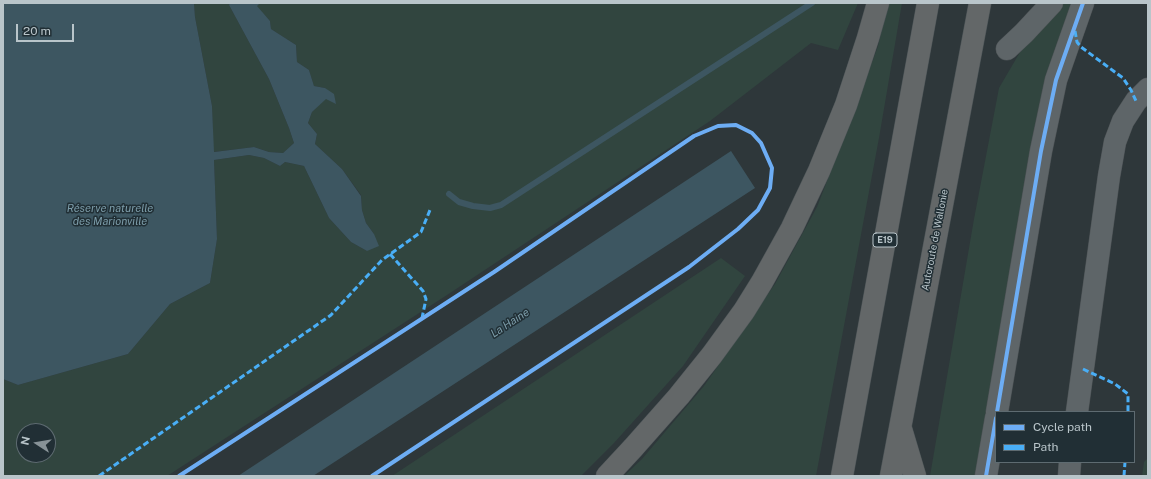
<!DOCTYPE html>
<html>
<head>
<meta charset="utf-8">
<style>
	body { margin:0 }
	#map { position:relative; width:1151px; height:479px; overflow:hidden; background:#2e373a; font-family:"Public Sans",sans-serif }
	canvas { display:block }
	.frame { position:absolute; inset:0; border:4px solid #b9c5ca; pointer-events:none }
	.legend { position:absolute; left:995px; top:411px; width:140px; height:52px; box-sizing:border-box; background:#212f35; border:1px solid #5e6b71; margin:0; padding:5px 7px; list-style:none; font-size:12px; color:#b9c5ca }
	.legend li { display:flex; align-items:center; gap:8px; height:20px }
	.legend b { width:20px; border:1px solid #5e6b71 }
	.north { position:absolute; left:16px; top:423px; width:40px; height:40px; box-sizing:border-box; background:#212f35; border:1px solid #5e6b71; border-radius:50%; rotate:282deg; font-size:11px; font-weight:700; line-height:16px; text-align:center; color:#b9c5ca }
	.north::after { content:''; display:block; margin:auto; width:14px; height:18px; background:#889398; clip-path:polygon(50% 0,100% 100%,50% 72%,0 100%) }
	.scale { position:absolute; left:16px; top:24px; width:58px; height:18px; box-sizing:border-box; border:2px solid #b9c5ca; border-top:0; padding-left:5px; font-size:12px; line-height:14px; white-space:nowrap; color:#b9c5ca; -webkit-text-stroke:3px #212f35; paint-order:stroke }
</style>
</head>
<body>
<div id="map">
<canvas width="1151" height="479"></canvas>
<div class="frame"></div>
<ul class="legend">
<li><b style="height:5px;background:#6dadf4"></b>Cycle path</li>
<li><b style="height:5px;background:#49aef6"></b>Path</li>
</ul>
<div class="north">N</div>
<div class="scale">20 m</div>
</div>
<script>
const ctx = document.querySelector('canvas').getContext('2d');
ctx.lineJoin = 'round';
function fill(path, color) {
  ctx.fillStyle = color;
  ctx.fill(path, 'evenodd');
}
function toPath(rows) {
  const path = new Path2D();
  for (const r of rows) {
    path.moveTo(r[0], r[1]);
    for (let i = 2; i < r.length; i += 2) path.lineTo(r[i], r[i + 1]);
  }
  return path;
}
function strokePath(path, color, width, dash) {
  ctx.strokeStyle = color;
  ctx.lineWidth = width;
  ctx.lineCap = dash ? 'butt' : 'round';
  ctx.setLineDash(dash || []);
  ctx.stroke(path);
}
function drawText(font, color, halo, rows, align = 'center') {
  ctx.font = font + ' "Public Sans",sans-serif';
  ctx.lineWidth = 3;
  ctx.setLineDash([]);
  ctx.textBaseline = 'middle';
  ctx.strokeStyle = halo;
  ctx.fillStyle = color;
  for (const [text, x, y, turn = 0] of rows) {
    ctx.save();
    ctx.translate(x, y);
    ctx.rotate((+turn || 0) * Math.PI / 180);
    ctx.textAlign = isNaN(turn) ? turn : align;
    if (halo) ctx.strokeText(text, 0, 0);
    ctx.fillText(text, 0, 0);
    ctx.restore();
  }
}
fill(toPath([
	[194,3,230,3,229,5,269,79,289,128,294,143,283,153,269,152,254,147,213,152,212,106,195,17],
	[260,3,858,3,838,50,811,43,710,121,447,295,167,476,3,476,3,379,18,385,128,354,170,304,210,283,217,239,214,160,249,155,264,158,280,166,285,162,304,166,329,218,351,242,367,251,374,234,366,223,362,210,361,195,342,169,315,144,317,134,308,123,312,112,326,98,336,103,325,88,314,86,309,70,297,62,296,45,271,29,270,21,256,6],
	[24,431,48,431,48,455,24,455],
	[888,3,902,3,879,138,816,476,624,476,642,459,704,386,775,284,817,207,846,132,878,46],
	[1061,3,1078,3,982,476,930,476,974,219,999,88,1023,47],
	[721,258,745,276,683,366,614,443,581,476,392,476],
	[1148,458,1148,476,1142,476,1144,462]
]), '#31453f');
fill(toPath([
	[3,3,194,3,195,17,212,106,214,152,254,147,269,152,283,153,294,143,289,128,269,79,229,5,230,3,260,3,257,6,270,21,271,29,296,45,297,62,309,70,314,86,325,88,334,94,336,104,326,99,312,112,308,123,317,134,315,144,342,169,361,196,362,210,366,223,374,234,379,246,367,251,351,242,329,218,304,166,285,162,280,166,264,158,249,155,214,160,217,239,210,283,170,304,128,354,18,385,3,379],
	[731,151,755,188,313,476,238,476]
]), '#3d5661');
strokePath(toPath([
	[449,194,459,202,473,206,490,208,501,205,812,3]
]), '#3d5661', 6);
const minor = toPath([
	[1007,49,1024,33,1052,3],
	[997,412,1041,151,1056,80,1083,3],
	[1077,412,1109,176,1115,142,1123,121,1136,101,1148,89],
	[986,476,996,418],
	[1069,476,1070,462]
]);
const highway = toPath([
	[901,429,915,476],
	[607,476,633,448,679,396,712,355,744,311,762,282,792,228,819,171,846,105,868,38,878,3],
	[842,476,928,3],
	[891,476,980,3]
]);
strokePath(minor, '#4c5255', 23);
strokePath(highway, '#4b5356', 23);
strokePath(minor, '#5e6568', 22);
strokePath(highway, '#636768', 22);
strokePath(toPath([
	[1075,31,1077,42,1081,47,1123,78,1131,90,1136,101],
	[390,254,423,291,426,299,422,318],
	[1083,369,1115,384,1128,394,1128,412],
	[99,476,331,315,382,260,421,232,430,210],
	[1124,476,1125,462]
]), '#49aef6', 3, [6, 3]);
strokePath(toPath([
	[997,412,1041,151,1056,80,1083,3],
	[179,476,494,272,694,136,718,126,736,125,752,133,761,143,772,168,770,188,758,210,738,229,689,267,372,476],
	[986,476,996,418]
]), '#6dadf4', 4);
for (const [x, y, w] of [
	[885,240,24]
]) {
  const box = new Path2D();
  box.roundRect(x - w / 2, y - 7, w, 14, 3);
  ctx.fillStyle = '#212f35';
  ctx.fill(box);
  strokePath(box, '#b9c5ca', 1);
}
drawText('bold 9px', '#b9c5ca', null, [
	["E19",885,240]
]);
drawText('10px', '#b9c5ca', '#212f35', [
	["Autoroute de Wallonie",935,240,-79]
]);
drawText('italic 11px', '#7d9daa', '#212f35', [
	["Réserve naturelle",110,209],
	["des Marionville",110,222],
	["La Haine",510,323,-33]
]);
</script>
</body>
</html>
